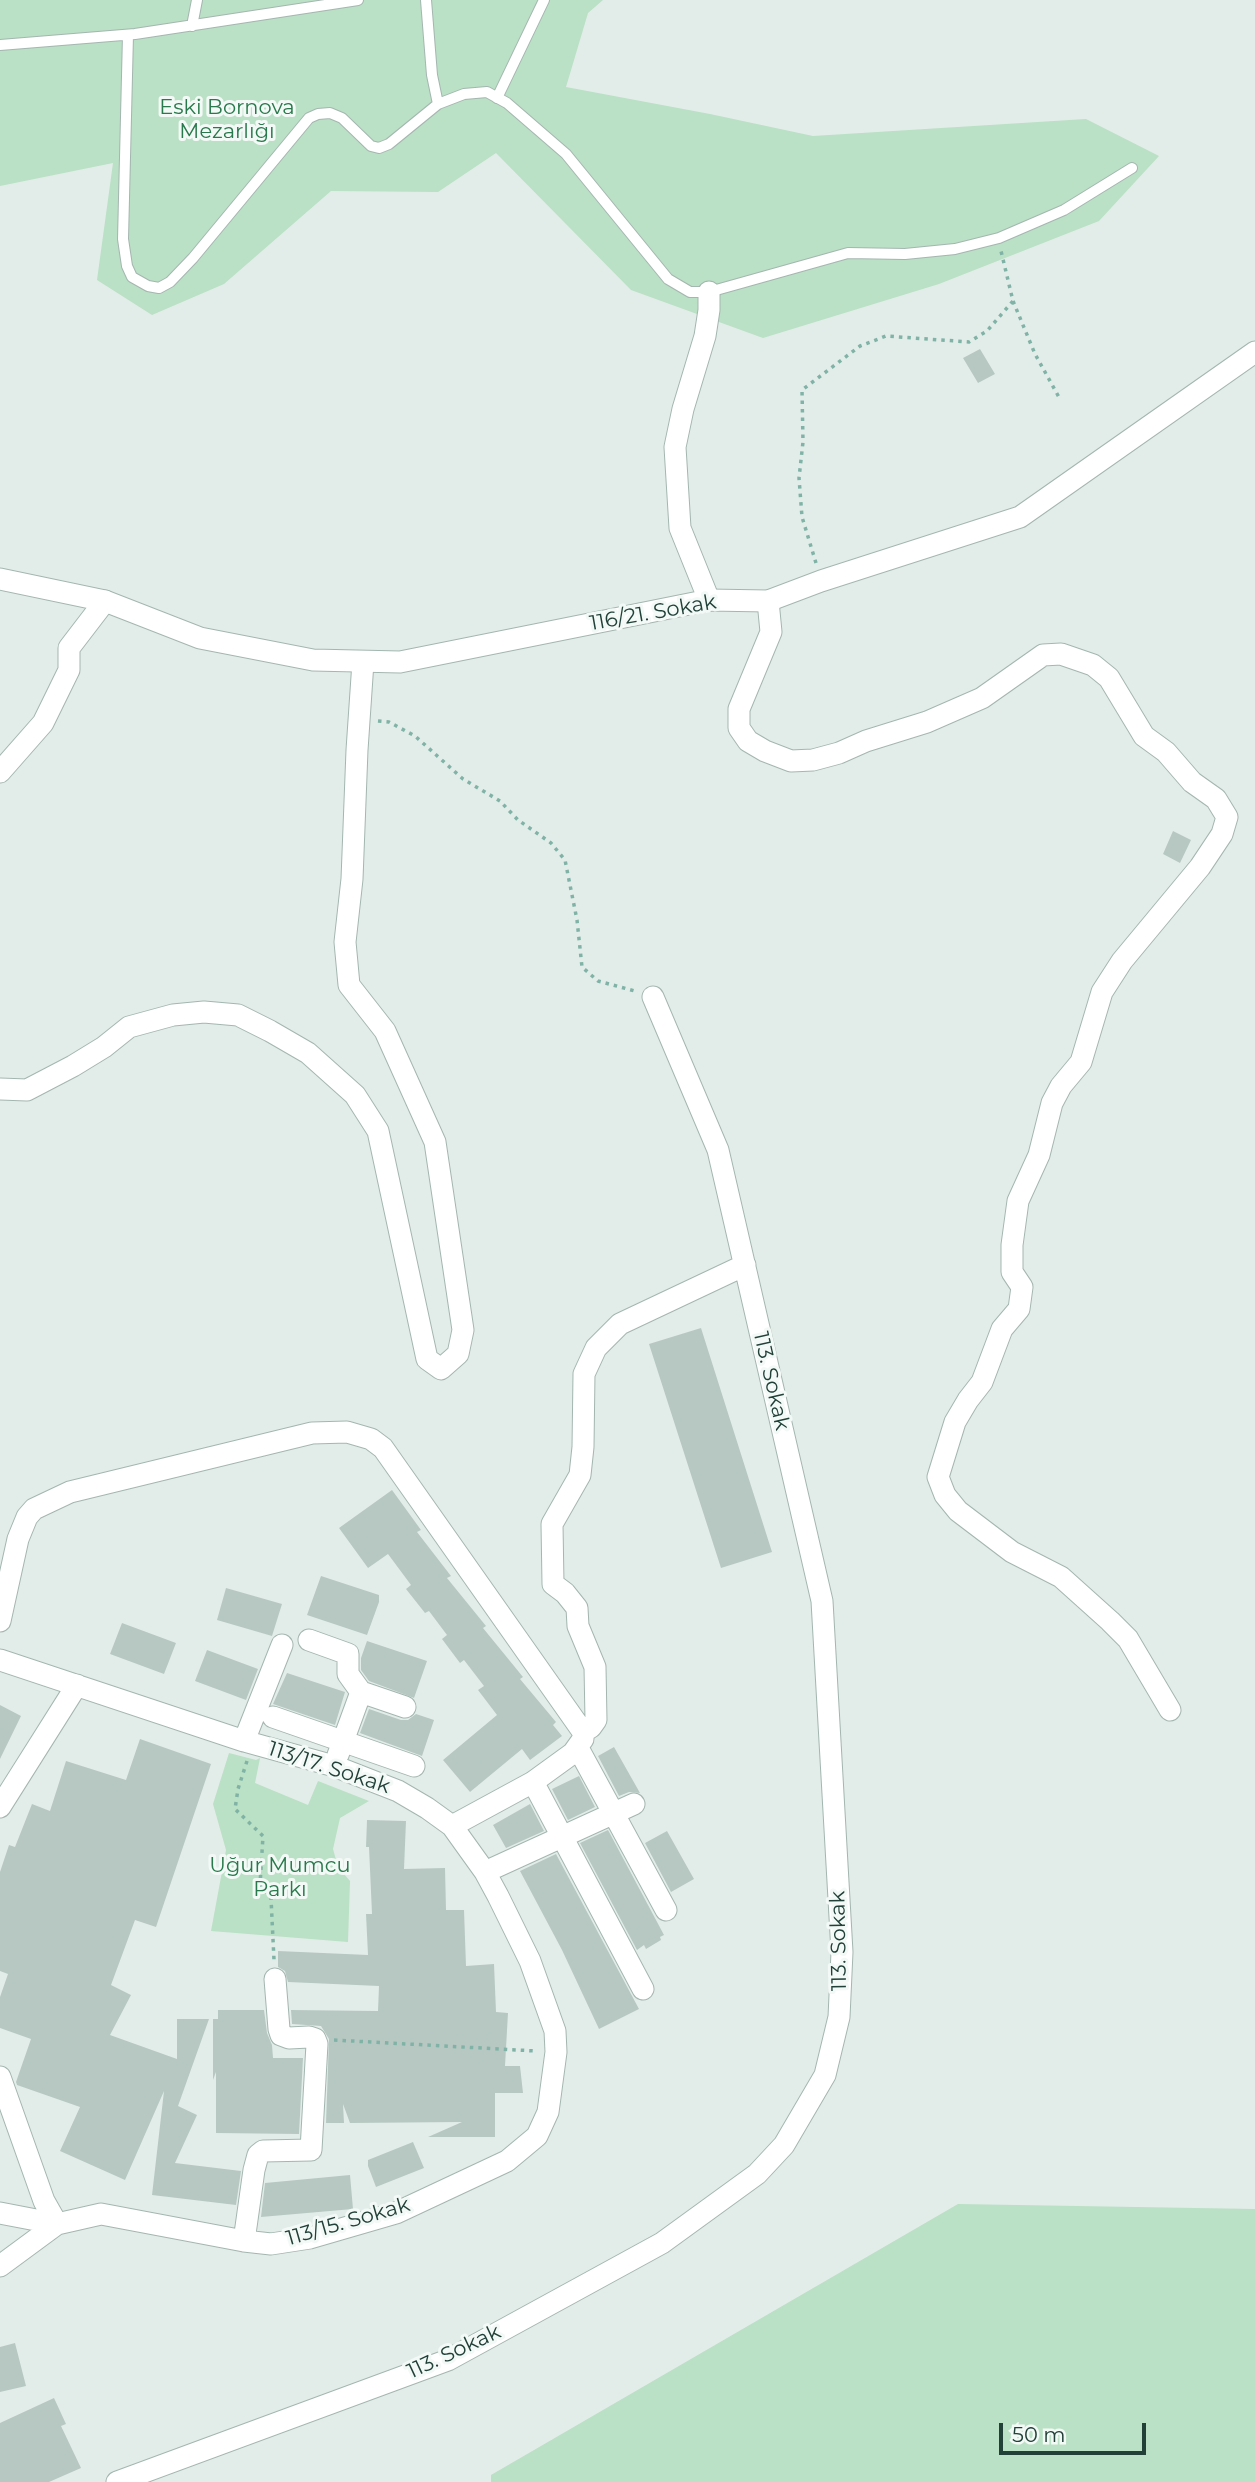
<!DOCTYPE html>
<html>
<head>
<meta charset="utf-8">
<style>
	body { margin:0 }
	#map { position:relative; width:1255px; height:2482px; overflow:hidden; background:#e2ede9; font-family:Montserrat,sans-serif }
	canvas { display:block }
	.scale { position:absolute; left:999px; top:2423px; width:147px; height:32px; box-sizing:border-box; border:4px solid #214038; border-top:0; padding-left:9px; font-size:21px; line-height:24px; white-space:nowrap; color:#214038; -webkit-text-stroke:5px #f3f9f6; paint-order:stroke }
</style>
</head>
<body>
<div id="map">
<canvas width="1255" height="2482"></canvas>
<div class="scale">50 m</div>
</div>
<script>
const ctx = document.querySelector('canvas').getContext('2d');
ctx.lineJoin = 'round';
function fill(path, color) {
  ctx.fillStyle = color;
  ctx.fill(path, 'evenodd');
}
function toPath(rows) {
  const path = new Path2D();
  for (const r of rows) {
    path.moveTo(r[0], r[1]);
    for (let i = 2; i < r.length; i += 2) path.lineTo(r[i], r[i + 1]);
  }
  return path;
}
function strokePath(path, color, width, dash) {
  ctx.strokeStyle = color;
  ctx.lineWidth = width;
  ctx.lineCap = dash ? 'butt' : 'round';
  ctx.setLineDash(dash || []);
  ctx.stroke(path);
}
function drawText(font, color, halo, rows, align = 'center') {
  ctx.font = font + ' Montserrat,sans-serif';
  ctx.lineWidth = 6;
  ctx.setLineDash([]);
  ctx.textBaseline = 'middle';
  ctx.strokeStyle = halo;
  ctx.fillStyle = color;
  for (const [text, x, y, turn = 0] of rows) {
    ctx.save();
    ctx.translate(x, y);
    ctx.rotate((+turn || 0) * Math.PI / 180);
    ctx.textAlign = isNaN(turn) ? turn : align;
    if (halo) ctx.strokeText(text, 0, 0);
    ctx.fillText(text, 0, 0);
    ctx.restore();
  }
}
fill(toPath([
	[0,0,603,0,588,13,566,87,710,114,813,136,1086,119,1159,156,1099,221,939,284,763,338,631,290,496,153,438,192,331,191,224,284,152,315,97,280,113,163,0,186],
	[229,1753,256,1760,260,1758,255,1783,308,1805,318,1781,369,1801,340,1818,333,1849,338,1867,350,1881,348,1942,211,1931,226,1850,213,1804],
	[958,2204,1255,2209,1255,2482,491,2482,491,2475]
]), '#bae0c5');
fill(toPath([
	[980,349,995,374,978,383,963,358],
	[1173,831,1191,840,1180,863,1163,854],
	[701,1328,772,1552,721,1568,649,1344],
	[392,1490,421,1530,417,1532,451,1576,447,1578,486,1626,483,1628,523,1677,520,1679,556,1722,553,1725,562,1736,530,1760,522,1749,470,1792,443,1760,497,1715,478,1690,484,1686,464,1660,460,1663,442,1639,447,1635,429,1611,425,1613,406,1589,411,1585,388,1554,368,1568,339,1528],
	[321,1576,379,1595,379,1602,367,1635,307,1615],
	[226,1588,282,1604,272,1636,217,1620],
	[122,1623,176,1643,164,1674,110,1654],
	[367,1641,427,1661,414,1698,369,1681,361,1670,361,1658],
	[207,1650,258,1669,246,1700,195,1681],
	[287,1673,345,1692,335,1725,273,1704],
	[0,1705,21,1716,0,1759],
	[369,1709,401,1720,408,1720,416,1714,434,1720,422,1756,360,1733],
	[140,1739,211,1764,156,1927,135,1920,111,1985,131,1995,110,2035,177,2059,177,2019,209,2019,178,2106,197,2115,175,2163,241,2171,236,2205,152,2195,164,2091,125,2180,60,2151,80,2107,17,2085,16,2082,31,2039,0,2028,0,1997,8,1974,0,1971,0,1872,9,1845,15,1847,32,1804,50,1811,66,1761,126,1780],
	[614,1747,640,1793,629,1792,619,1796,598,1756],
	[579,1776,595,1807,568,1820,552,1789],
	[530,1804,544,1831,506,1848,493,1825],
	[367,1820,406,1821,404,1869,445,1868,446,1910,464,1910,466,1966,494,1964,496,2012,508,2013,505,2066,520,2066,523,2093,495,2093,495,2137,428,2137,462,2122,350,2123,343,2104,344,2123,326,2123,329,2039,321,2026,292,2024,291,2010,378,2011,379,1986,288,1982,285,1971,278,1967,278,1951,368,1955,366,1914,372,1914,369,1847,366,1847],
	[608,1830,664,1935,660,1937,661,1940,646,1949,644,1945,637,1950,580,1843],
	[667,1831,694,1879,671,1892,645,1843],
	[556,1854,639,2009,599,2029,562,1950,520,1871],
	[218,2010,264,2010,267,2033,272,2045,273,2058,303,2058,299,2134,216,2133,216,2072,213,2080,213,2019,218,2019],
	[413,2142,424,2168,376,2187,368,2166,368,2160],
	[350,2175,353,2209,261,2217,265,2183],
	[15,2343,26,2386,0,2392,0,2347],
	[54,2398,66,2424,61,2426,81,2468,49,2482,0,2482,0,2423]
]), '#b7c8c2');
const service = toPath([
	[426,0,432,75,438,104],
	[192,26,197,0],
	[128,35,123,239,127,266,132,277,148,286,159,288,170,282,193,258,309,118,318,114,330,113,342,118,371,146,379,148,389,144,438,104,464,94,487,92,507,103,566,154,668,279,690,292,709,292,848,253,905,254,955,249,999,238,1064,210,1132,168],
	[0,45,135,34,358,0],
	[497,98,544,0]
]);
const minor = toPath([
	[709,292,709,310,705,336,683,409,675,447,680,528,709,600],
	[768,601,771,632,739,709,739,728,748,741,765,751,791,761,813,760,839,753,866,741,927,722,982,698,1043,655,1061,654,1093,665,1109,678,1144,736,1166,752,1192,782,1216,799,1227,817,1222,834,1200,867,1122,961,1102,992,1081,1062,1061,1086,1052,1103,1039,1155,1018,1201,1012,1245,1012,1272,1022,1287,1019,1309,1002,1329,982,1382,968,1400,955,1422,938,1477,945,1495,958,1511,1012,1552,1061,1577,1110,1621,1128,1639,1170,1710],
	[0,772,43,723,69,670,69,648,105,601],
	[0,1089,27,1090,73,1066,104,1047,129,1027,173,1015,204,1012,238,1015,270,1031,308,1053,355,1095,378,1131,427,1359,441,1369,458,1354,463,1330,435,1142,385,1031,349,985,345,942,352,879,357,750,363,662],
	[0,1621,18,1539,27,1517,34,1509,70,1492,312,1433,347,1432,371,1439,383,1448,583,1732,583,1739,573,1753,533,1782,452,1826],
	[309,1640,348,1654,348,1674,361,1692],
	[0,1660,244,1741,334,1766,398,1791,427,1808,452,1826,485,1872,498,1896,530,1961,555,2031,556,2052,548,2112,537,2136,507,2161,396,2213,310,2238,271,2244,244,2241,101,2214,57,2224,0,2213],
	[273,1717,414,1766],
	[583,1732,591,1727,596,1720,595,1667,578,1626,577,1608,565,1593,553,1584,552,1524,580,1475,583,1447,584,1374,596,1348,620,1324,745,1265],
	[244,1741,282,1645],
	[578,1748,666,1910],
	[338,1755,361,1692,405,1707],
	[533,1782,643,1989],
	[0,1807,77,1685],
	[485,1872,634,1804],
	[0,2077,44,2201,57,2224],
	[244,2241,254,2170,258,2155,263,2151,311,2150,317,2044,315,2039,309,2037,289,2038,281,2035,279,2029,275,1979],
	[0,2266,57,2224],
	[117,2482,448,2360,662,2243,757,2174,784,2145,825,2075,839,2017,842,1952,822,1601,718,1150,653,997]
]);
const tertiary = toPath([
	[0,579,105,601,200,638,313,660,400,662,709,600,768,601,821,581,1020,517,1255,352]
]);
strokePath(service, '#a4b6b0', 12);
strokePath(minor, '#a4b6b0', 23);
strokePath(tertiary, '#a4b6b0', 23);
strokePath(toPath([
	[1013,301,1035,354,1060,399],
	[816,563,802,517,799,478,803,442,802,390,860,346,886,336,969,342,987,331,1013,301,1001,251],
	[378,721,389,722,415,736,463,779,500,801,518,820,551,843,565,860,577,920,582,967,598,981,635,991],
	[247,1761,238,1789,235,1809,263,1836,260,1885,271,1898,274,1960],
	[334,2040,536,2051]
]), '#80b3a5', 3.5, [3.5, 5]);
strokePath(service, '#fff', 10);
strokePath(minor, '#fff', 21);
strokePath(tertiary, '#fff', 21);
drawText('21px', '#28794b', '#f3f9f6', [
	["Eski Bornova",227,108],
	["Mezarlığı",227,132],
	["Uğur Mumcu",280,1866],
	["Parkı",280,1890]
]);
drawText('21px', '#214038', '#f3f9f6', [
	["116/21. Sokak",653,613,-10],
	["113. Sokak",771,1381,77],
	["113/17. Sokak",329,1768,18],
	["113. Sokak",839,1941,-91],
	["113/15. Sokak",348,2222,-16],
	["113. Sokak",454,2352,-25]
]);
</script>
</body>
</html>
